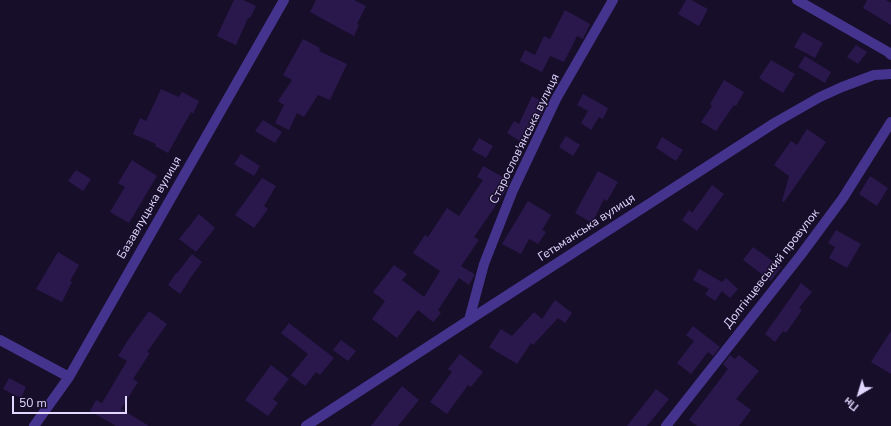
<!DOCTYPE html>
<html>
<head>
<meta charset="utf-8">
<style>
	body { margin:0 }
	#map { position:relative; width:891px; height:426px; overflow:hidden; background:#170e2a; font-family:"Nunito Sans",sans-serif }
	canvas { display:block }
	.north { position:absolute; left:839px; top:374px; width:40px; height:40px; -webkit-text-stroke:3px #170e2a; paint-order:stroke; rotate:218deg; font-size:11px; font-weight:700; line-height:16px; text-align:center; color:#e1d7ff }
	.north::after { content:''; display:block; margin:auto; width:14px; height:18px; background:#e1d7ff; clip-path:polygon(50% 0,100% 100%,50% 72%,0 100%) }
	.scale { position:absolute; left:12px; top:396px; width:115px; height:18px; box-sizing:border-box; border:2px solid #e1d7ff; border-top:0; padding-left:5px; font-size:12px; line-height:14px; white-space:nowrap; color:#e1d7ff; -webkit-text-stroke:3px #170e2a; paint-order:stroke }
</style>
</head>
<body>
<div id="map">
<canvas width="891" height="426"></canvas>
<div class="north">Пн</div>
<div class="scale">50 m</div>
</div>
<script>
const ctx = document.querySelector('canvas').getContext('2d');
ctx.lineJoin = 'round';
function fill(path, color) {
  ctx.fillStyle = color;
  ctx.fill(path, 'evenodd');
}
function toPath(rows) {
  const path = new Path2D();
  for (const r of rows) {
    path.moveTo(r[0], r[1]);
    for (let i = 2; i < r.length; i += 2) path.lineTo(r[i], r[i + 1]);
  }
  return path;
}
function strokePath(path, color, width, dash) {
  ctx.strokeStyle = color;
  ctx.lineWidth = width;
  ctx.lineCap = dash ? 'butt' : 'round';
  ctx.setLineDash(dash || []);
  ctx.stroke(path);
}
function drawText(font, color, halo, rows, align = 'center') {
  ctx.font = font + ' "Nunito Sans",sans-serif';
  ctx.lineWidth = 3;
  ctx.setLineDash([]);
  ctx.textBaseline = 'middle';
  ctx.strokeStyle = halo;
  ctx.fillStyle = color;
  for (const [text, x, y, turn = 0] of rows) {
    ctx.save();
    ctx.translate(x, y);
    ctx.rotate((+turn || 0) * Math.PI / 180);
    ctx.textAlign = isNaN(turn) ? turn : align;
    if (halo) ctx.strokeText(text, 0, 0);
    ctx.fillText(text, 0, 0);
    ctx.restore();
  }
}
fill(toPath([
	[234,0,243,0,256,6,250,18,248,18,236,45,217,36],
	[316,0,354,0,366,6,357,24,359,25,354,36,310,12],
	[686,0,691,0,708,9,699,26,678,14],
	[867,0,886,0,891,3,891,25,863,8],
	[565,10,590,24,583,39,577,36,564,62,550,56,542,72,520,61,525,50,535,55,544,36,550,39],
	[803,32,823,43,815,58,794,47],
	[303,39,320,48,319,51,347,64,330,100,318,95,304,117,297,113,289,130,275,123,284,105,278,101,292,80,283,75],
	[856,45,867,52,858,64,847,57],
	[805,56,831,72,825,83,798,67],
	[771,60,795,74,783,93,759,78],
	[724,80,744,92,736,106,734,105,716,131,701,122,712,106,710,104],
	[161,89,179,97,182,92,199,101,193,114,191,112,168,153,155,146,156,144,133,134,140,118,146,121],
	[583,94,608,108,603,119,599,117,591,130,581,123,588,111,577,105],
	[532,96,547,104,526,145,507,133,514,121,519,124],
	[263,120,282,132,275,143,255,131],
	[807,129,826,142,784,202,782,201,789,176,774,165,791,141,797,145],
	[566,136,580,145,573,156,559,147],
	[662,137,683,150,676,161,656,148],
	[479,138,493,146,486,158,472,150],
	[241,154,260,166,254,176,234,164],
	[132,160,157,176,129,223,110,212,125,187,118,183],
	[483,166,510,181,505,192,474,237,479,240,461,266,474,274,474,276,469,285,459,278,438,310,441,313,433,322,418,310,397,338,372,319,385,301,373,292,394,265,407,274,402,280,424,297,440,271,413,253,425,235,428,237,447,208,459,216,483,180,477,177],
	[76,170,91,179,83,191,68,181],
	[598,171,618,182,607,201,604,199,592,223,575,213],
	[870,176,888,188,877,206,859,194],
	[262,178,276,186,264,206,268,209,254,228,235,215],
	[712,185,724,194,697,231,682,220,689,210,692,213],
	[528,201,551,215,542,230,546,232,538,244,529,239,521,254,502,244],
	[199,214,215,228,196,252,179,239],
	[836,230,861,244,847,268,829,258,835,247,828,243],
	[753,247,781,267,771,281,743,260],
	[58,252,79,265,70,281,72,282,62,302,36,289],
	[192,254,202,262,188,281,189,281,180,294,168,285,176,273,177,273],
	[699,269,722,282,726,278,738,289,730,298,722,291,715,301,705,294,709,289,693,280],
	[801,283,812,292,799,308,802,310,786,333,783,331,775,342,765,334],
	[555,300,572,313,565,323,558,318,533,345,531,343,517,364,489,347,501,329,512,336,534,312,542,319],
	[149,311,167,324,147,352,150,353,133,379,138,382,121,409,149,426,116,426,90,411,96,400,102,403,127,361,118,356,128,340],
	[289,323,334,358,320,375,316,372,305,386,291,375,308,354,281,333],
	[693,326,720,347,713,356,708,352,691,374,677,363,694,341,686,335],
	[891,331,891,374,871,362],
	[341,340,356,351,348,361,333,350],
	[460,354,483,372,471,387,468,385,447,414,430,402,452,372,448,369],
	[730,355,735,359,739,355,759,371,736,399,751,410,739,426,697,426,689,420,728,369,723,364],
	[271,365,289,379,273,399,278,403,268,416,245,400],
	[9,378,26,387,21,398,3,389],
	[402,386,419,400,398,426,371,426],
	[656,389,669,399,647,426,627,426]
]), '#2a184d');
strokePath(toPath([
	[797,0,888,52,891,55],
	[469,320,484,264,513,190,556,99,613,0],
	[0,340,69,377],
	[34,426,69,377,284,0],
	[666,426,800,256,843,198,891,122]
]), '#44348d', 10);
strokePath(toPath([
	[306,426,469,320,776,122,820,97,842,87,874,75,891,74]
]), '#44348d', 10);
drawText('12px', '#e1d7ff', '#170e2a', [
	["Старослов'янська вулиця",525,139,-64],
	["Базавлуцька вулиця",150,208,-60],
	["Гетьманська вулиця",587,228,-33],
	["Долгінцевський провулок",772,269,-52]
]);
</script>
</body>
</html>
